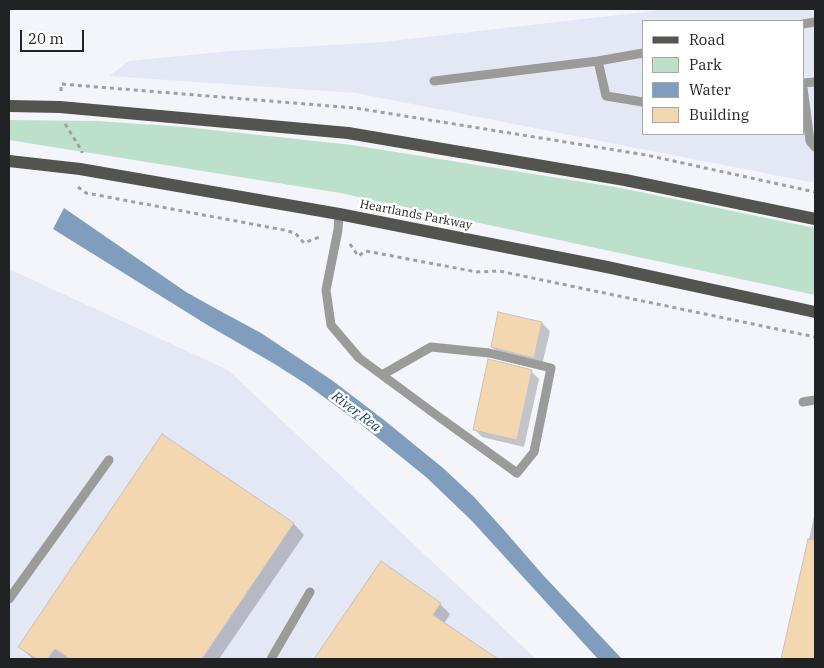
<!DOCTYPE html>
<html>
<head>
<meta charset="utf-8">
<style>
	body { margin:0 }
	#map { position:relative; width:824px; height:668px; overflow:hidden; background:#f3f5fa; font-family:"IBM Plex Serif",serif }
	canvas { display:block }
	.frame { position:absolute; inset:0; border:10px solid #212224; pointer-events:none }
	.legend { position:absolute; left:642px; top:20px; width:162px; height:115px; box-sizing:border-box; background:#fff; border:1px solid #a6a7a7; margin:0; padding:6px 9px; list-style:none; font-size:15px; color:#212224 }
	.legend li { display:flex; align-items:center; gap:10px; height:25px }
	.legend b { width:25px; border:1px solid #a6a7a7 }
	.scale { position:absolute; left:20px; top:30px; width:64px; height:22px; box-sizing:border-box; border:2px solid #212224; border-top:0; padding-left:6px; font-size:15px; line-height:18px; white-space:nowrap; color:#212224; -webkit-text-stroke:4px #fff; paint-order:stroke }
</style>
</head>
<body>
<div id="map">
<canvas width="824" height="668"></canvas>
<div class="frame"></div>
<ul class="legend">
<li><b style="height:6px;background:#53534f"></b>Road</li>
<li><b style="height:14px;background:#bce0ca"></b>Park</li>
<li><b style="height:14px;background:#809dbd"></b>Water</li>
<li><b style="height:14px;background:#f3d7b1"></b>Building</li>
</ul>
<div class="scale">20 m</div>
</div>
<script>
const ctx = document.querySelector('canvas').getContext('2d');
ctx.lineJoin = 'round';
function fill(path, color) {
  ctx.fillStyle = color;
  ctx.fill(path, 'evenodd');
}
function toPath(rows) {
  const path = new Path2D();
  for (const r of rows) {
    path.moveTo(r[0], r[1]);
    for (let i = 2; i < r.length; i += 2) path.lineTo(r[i], r[i + 1]);
  }
  return path;
}
function strokePath(path, color, width, dash) {
  ctx.strokeStyle = color;
  ctx.lineWidth = width;
  ctx.lineCap = dash ? 'butt' : 'round';
  ctx.setLineDash(dash || []);
  ctx.stroke(path);
}
function drawText(font, color, halo, rows, align = 'center') {
  ctx.font = font + ' "IBM Plex Serif",serif';
  ctx.lineWidth = 5;
  ctx.setLineDash([]);
  ctx.textBaseline = 'middle';
  ctx.strokeStyle = halo;
  ctx.fillStyle = color;
  for (const [text, x, y, turn = 0] of rows) {
    ctx.save();
    ctx.translate(x, y);
    ctx.rotate((+turn || 0) * Math.PI / 180);
    ctx.textAlign = isNaN(turn) ? turn : align;
    if (halo) ctx.strokeText(text, 0, 0);
    ctx.fillText(text, 0, 0);
    ctx.restore();
  }
}
fill(toPath([
	[670,9,815,9,815,183,356,93,109,76,129,61,231,51,383,42],
	[643,21,803,21,803,134,643,134],
	[9,269,228,370,536,659,9,659]
]), '#e4e8f5');
fill(toPath([
	[9,120,97,121,185,127,352,145,621,188,815,228,815,295,340,193,9,140]
]), '#bce0ca');
fill(toPath([
	[64,208,186,292,211,306,261,333,333,381,384,420,443,468,474,497,503,529,543,575,622,659,598,659,471,520,426,477,358,422,306,384,273,363,209,326,53,229]
]), '#809dbd');
fill(toPath([
	[542,323,550,331,542,365,500,355,492,347],
	[531,371,539,379,524,447,482,437,474,429],
	[162,436,294,524,304,535,219,659,67,659,65,658,65,659,33,659,20,647],
	[815,512,815,659,783,659],
	[381,563,440,604,450,614,444,624,490,655,494,659,315,659]
]), '#0003');
const building = toPath([
	[498,312,542,322,534,358,491,347,498,312],
	[488,359,532,370,517,440,473,430,488,359],
	[162,434,294,523,202,659,70,659,55,649,47,659,37,659,18,647,162,434],
	[808,539,815,540,815,659,781,659,808,539],
	[381,561,441,603,433,615,498,659,314,659,381,561]
]);
fill(building, '#f3d7b1');
strokePath(building, '#c6c2be', 1);
strokePath(toPath([
	[61,91,61,84,355,108,646,155,815,192],
	[65,124,82,151,82,153],
	[78,187,86,193,284,230,295,233,304,243,322,236],
	[350,244,358,256,366,251,477,272,499,271,815,337]
]), '#9fa0a4', 3, [4, 4]);
strokePath(toPath([
	[803,24,815,22],
	[598,61,606,96,643,102],
	[434,81,598,61,643,53],
	[803,83,815,82],
	[803,88,810,141,815,147],
	[339,214,338,230,326,290,331,325,359,358,382,375,439,417,517,473,534,452,551,368,489,353,431,347,382,375],
	[803,402,815,400],
	[9,599,109,460],
	[271,659,310,592]
]), '#9b9b99', 9);
strokePath(toPath([
	[9,106,60,107,348,133,625,180,815,219],
	[9,161,80,169,339,214,607,267,815,312]
]), '#53534f', 12);
drawText('12px', '#212224', '#fff', [
	["Heartlands Parkway",416,215,11]
]);
drawText('italic 14px', '#14406b', '#fff', [
	["River Rea",356,412,37]
]);
</script>
</body>
</html>
